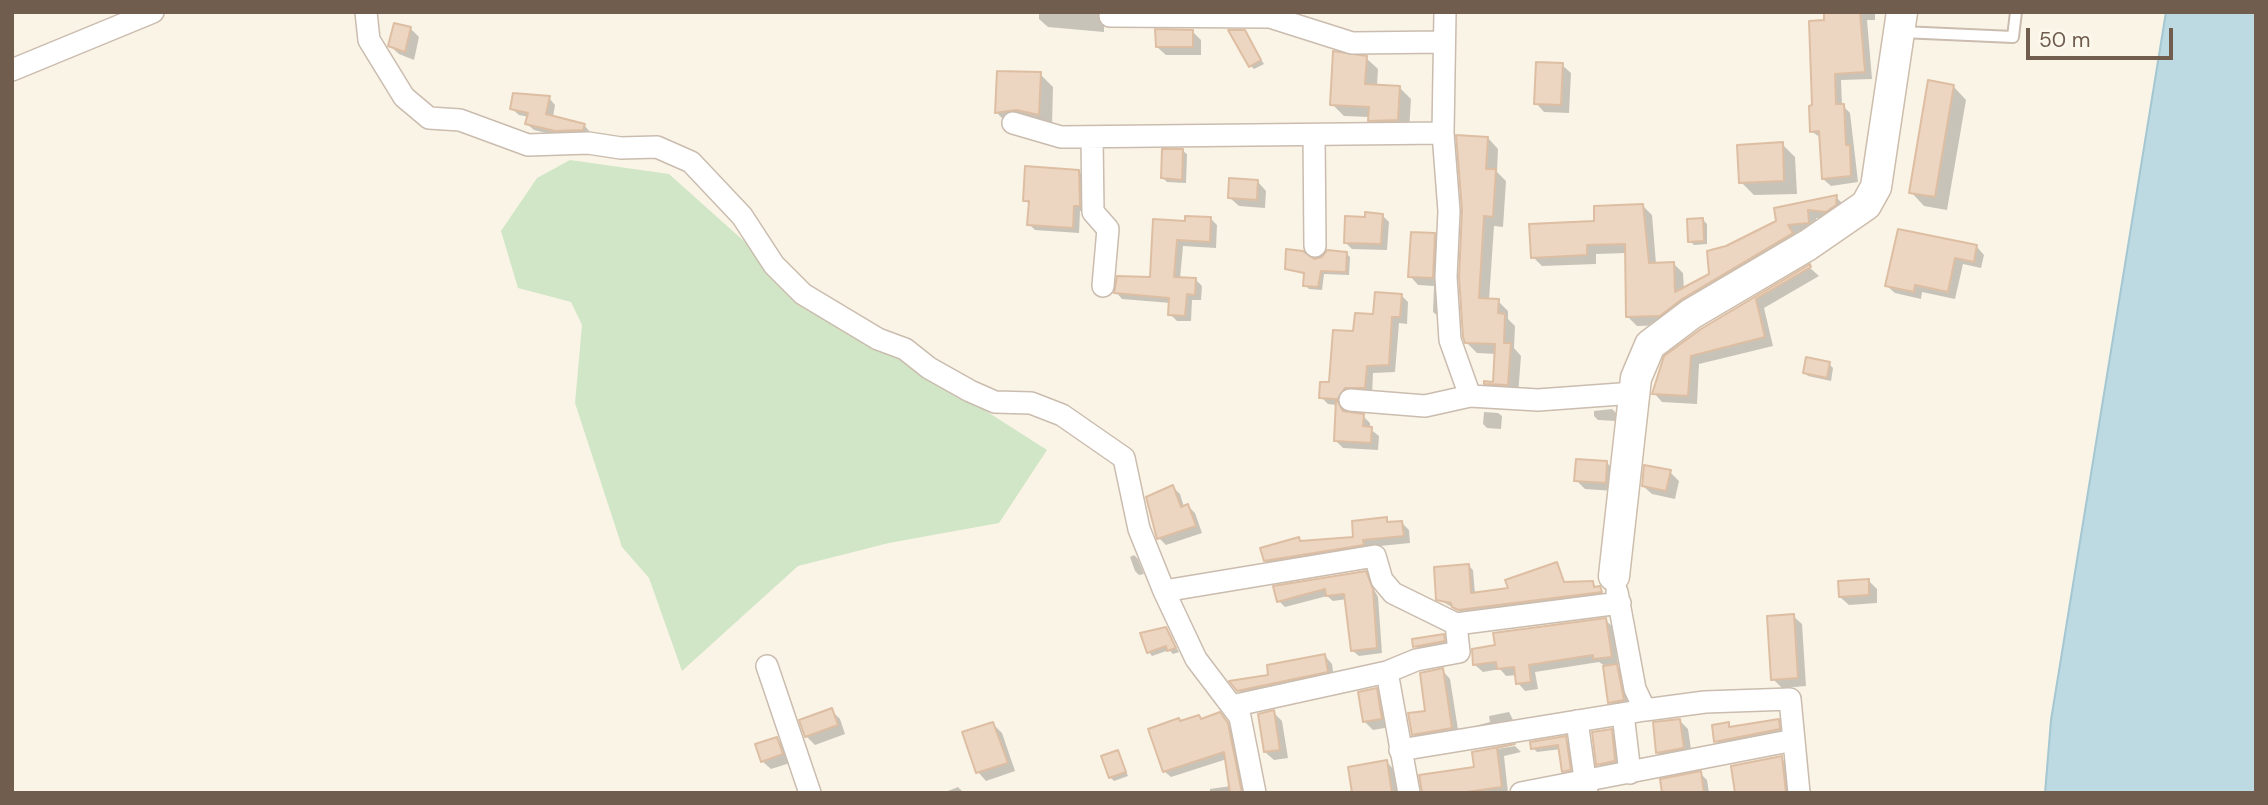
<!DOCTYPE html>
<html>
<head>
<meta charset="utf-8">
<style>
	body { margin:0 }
	#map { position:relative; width:2268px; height:805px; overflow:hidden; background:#faf4e7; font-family:"DM Sans",sans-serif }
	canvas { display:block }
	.frame { position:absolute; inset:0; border:14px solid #705d4e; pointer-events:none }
	.scale { position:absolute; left:2026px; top:28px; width:147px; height:32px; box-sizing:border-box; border:4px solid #705d4e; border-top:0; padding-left:9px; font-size:21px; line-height:24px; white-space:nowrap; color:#705d4e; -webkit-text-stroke:5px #fdf8ec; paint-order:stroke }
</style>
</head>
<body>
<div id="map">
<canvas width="2268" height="805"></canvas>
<div class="frame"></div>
<div class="scale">50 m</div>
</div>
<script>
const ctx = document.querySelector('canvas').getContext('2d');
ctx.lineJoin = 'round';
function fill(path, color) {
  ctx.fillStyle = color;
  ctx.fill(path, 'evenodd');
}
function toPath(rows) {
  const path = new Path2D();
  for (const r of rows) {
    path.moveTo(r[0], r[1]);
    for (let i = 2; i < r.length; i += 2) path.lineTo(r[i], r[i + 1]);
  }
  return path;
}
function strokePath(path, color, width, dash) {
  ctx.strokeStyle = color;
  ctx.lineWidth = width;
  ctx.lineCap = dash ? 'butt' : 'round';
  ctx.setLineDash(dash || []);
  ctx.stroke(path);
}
fill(toPath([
	[570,160,669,174,803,294,1047,450,999,523,889,543,798,566,682,671,649,578,622,547,575,403,582,325,571,302,518,288,501,231,537,178]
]), '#d1e6c6');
const water = toPath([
	[2166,12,2256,12,2256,793,2045,793,2051,720,2166,12]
]);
fill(water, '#bdd9e1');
strokePath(water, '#a4c7d2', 2);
fill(toPath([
	[1039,12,1104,12,1104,32,1048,27,1039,19],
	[1825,12,1875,12,1875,20,1867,20,1872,79,1841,80,1842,105,1850,113,1858,182,1831,186,1823,179,1821,138,1811,131],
	[410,28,419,37,414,60,399,54,390,46],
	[1192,31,1201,40,1201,55,1166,55,1157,47],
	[1244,32,1264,64,1254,69,1251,66],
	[1366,58,1378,69,1377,86,1399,87,1411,99,1409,131,1381,131,1370,117,1344,116,1332,104],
	[1562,65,1571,73,1569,113,1544,112,1536,103],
	[1040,74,1053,87,1052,127,1010,126,997,113],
	[1953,86,1966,100,1947,210,1924,206,1911,192],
	[534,95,549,98,555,105,553,117,584,125,590,132,589,136,563,137,534,130,527,124,529,117,519,115,512,109,533,98],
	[1488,138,1498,149,1497,172,1506,181,1503,227,1494,226,1489,300,1498,301,1508,311,1508,319,1515,326,1514,348,1521,356,1518,395,1496,394,1486,383,1494,383,1497,354,1477,353,1466,342],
	[1782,144,1795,157,1797,194,1754,195,1741,182],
	[1183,151,1187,154,1186,183,1167,182,1163,178],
	[1079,171,1085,178,1085,211,1080,211,1079,233,1035,230,1029,224,1031,206,1025,200],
	[1258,182,1266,191,1265,208,1239,206,1230,198],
	[1836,197,1845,206,1836,220,1816,218,1817,232,1796,234,1801,243,1669,325,1637,326,1628,317,1626,253,1596,254,1596,264,1542,266,1533,257,1596,222,1642,205,1652,215,1656,264,1674,264,1683,273,1684,290,1711,275,1727,248],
	[1382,215,1389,222,1387,250,1352,249,1345,242,1366,219],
	[1211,219,1217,225,1216,248,1183,246,1180,279,1196,280,1202,286,1201,300,1192,300,1191,321,1177,321,1170,314,1171,303,1122,299,1116,292,1152,279,1186,223],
	[1703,220,1707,224,1707,244,1694,245,1690,241],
	[1434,235,1443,243,1438,316,1433,312,1434,286,1418,285,1410,276],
	[1977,247,1984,255,1981,268,1963,264,1955,299,1922,292,1921,299,1895,293,1887,286],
	[1346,253,1350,257,1349,275,1324,274,1322,290,1309,289,1305,285,1306,275,1286,268],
	[1809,267,1819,276,1764,308,1773,346,1699,364,1697,404,1662,402,1654,393,1702,330],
	[1401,295,1408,302,1407,324,1399,323,1395,372,1373,373,1372,395,1343,406,1347,413,1363,416,1370,423,1370,429,1379,436,1378,450,1343,448,1335,440,1337,405,1328,404,1321,397,1331,384,1355,333],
	[1829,364,1833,368,1831,381,1808,376,1804,372],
	[1612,409,1616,413,1616,421,1598,420,1594,416,1594,411],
	[1484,412,1498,413,1502,416,1501,429,1487,428,1483,424],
	[1607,463,1615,471,1614,491,1585,489,1576,480],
	[1670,472,1679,481,1675,499,1652,494,1643,486],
	[1173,487,1180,494,1184,507,1188,506,1195,513,1202,533,1166,545,1159,538],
	[1386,519,1390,524,1402,523,1409,530,1410,543,1370,547,1273,568,1265,560,1298,539,1302,543,1354,538],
	[1134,555,1138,559,1144,574,1139,575,1135,571,1130,557],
	[1556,564,1566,584,1592,583,1606,596,1464,614,1438,599,1468,565,1473,570,1475,594,1510,589],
	[1365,573,1378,597,1382,653,1359,656,1353,651,1347,599,1333,601,1327,596,1285,607,1279,601],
	[1868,580,1877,589,1877,603,1849,605,1840,597],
	[1793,616,1802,624,1806,686,1782,688,1773,679],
	[1605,620,1613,627,1618,664,1615,664,1625,675,1632,708,1619,711,1610,702,1605,666,1599,662,1535,672,1538,689,1525,691,1518,683,1517,675,1506,676,1500,669,1483,672,1475,665],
	[1166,629,1179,652,1173,654,1169,650,1152,656,1149,652],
	[1443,636,1448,645,1419,650,1415,646],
	[1325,656,1332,664,1334,679,1246,698,1238,690],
	[1442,670,1450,679,1459,736,1422,742,1413,734,1427,712],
	[1376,690,1385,698,1390,727,1373,730,1364,721],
	[831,710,840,719,845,734,815,745,806,736],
	[1273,712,1282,721,1288,758,1274,760,1265,752],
	[1509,712,1514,722,1471,727,1490,722,1489,716],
	[1199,717,1203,721,1226,721,1233,731,1246,793,1210,793,1210,789,1231,786,1227,759,1171,777,1164,771,1181,723],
	[1679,720,1688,729,1692,756,1666,761,1658,753],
	[1778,721,1783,733,1720,745,1716,741,1728,724,1732,728],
	[993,724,1002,733,1015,771,986,781,978,772],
	[1611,731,1615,735,1618,765,1602,768,1598,764],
	[1565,738,1569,742,1574,774,1568,775,1564,771,1561,749,1537,752,1533,748],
	[777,739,785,747,790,763,771,769,762,761],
	[1515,746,1521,752,1504,756,1508,793,1422,793,1476,768,1474,753],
	[1118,752,1128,776,1114,781,1110,777],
	[1781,758,1788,765,1793,793,1733,793],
	[1387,762,1395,771,1399,793,1354,793],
	[1700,773,1707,780,1709,793,1664,793],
	[958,787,964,793,943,793]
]), '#0003');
const building = toPath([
	[1824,12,1860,12,1865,72,1835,74,1836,104,1844,104,1846,145,1850,145,1851,176,1822,179,1819,131,1810,132,1809,106,1812,105,1809,21,1824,20,1824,12],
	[394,23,411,27,405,52,388,46,394,23],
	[1155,29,1193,30,1193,47,1156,47,1155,29],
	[1228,30,1245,30,1261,60,1249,67,1228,30],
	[1333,51,1367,56,1365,84,1400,86,1398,120,1368,121,1369,107,1330,105,1333,51],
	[1536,62,1563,63,1561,105,1534,104,1536,62],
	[997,71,1041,72,1039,115,1016,110,995,113,997,71],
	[1928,80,1954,85,1935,197,1909,193,1928,80],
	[513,93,550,96,546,114,585,124,583,130,555,131,525,124,528,113,510,109,513,93],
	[1456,135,1488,137,1486,169,1496,169,1493,217,1484,216,1479,298,1499,299,1498,313,1505,314,1504,343,1511,343,1508,385,1484,384,1484,381,1493,382,1495,344,1465,343,1463,337,1459,277,1462,210,1456,135],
	[1783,142,1784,181,1739,183,1737,145,1783,142],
	[1162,149,1183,149,1182,180,1161,178,1162,149],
	[1025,166,1079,170,1080,206,1074,206,1073,228,1027,225,1029,201,1023,201,1025,166],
	[1229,178,1258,180,1257,200,1228,198,1229,178],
	[1837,195,1836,205,1826,212,1808,210,1809,223,1788,225,1793,233,1682,299,1660,316,1626,317,1625,244,1587,245,1587,255,1531,258,1529,224,1594,221,1594,206,1643,204,1649,263,1674,262,1675,292,1709,274,1707,251,1726,246,1776,221,1774,208,1837,195],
	[1365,212,1383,214,1381,244,1344,243,1345,216,1365,217,1365,212],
	[1185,216,1211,217,1210,242,1177,240,1174,277,1196,278,1195,295,1187,294,1185,316,1168,315,1169,298,1114,293,1117,276,1150,277,1153,219,1185,221,1185,216],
	[1703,218,1704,241,1688,242,1687,219,1703,218],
	[1898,229,1977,245,1974,262,1955,258,1948,292,1915,285,1914,292,1885,286,1898,229],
	[1411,232,1435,233,1433,278,1408,277,1411,232],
	[1286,249,1303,251,1314,259,1322,257,1327,250,1347,252,1346,272,1321,271,1318,287,1303,286,1304,273,1285,269,1286,249],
	[1810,264,1811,267,1756,299,1765,337,1691,356,1688,396,1652,394,1664,356,1701,329,1810,264],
	[1375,292,1402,294,1400,317,1392,317,1389,365,1367,366,1365,388,1345,388,1337,400,1343,411,1364,414,1363,426,1372,427,1371,443,1334,441,1336,399,1319,398,1320,382,1329,382,1333,330,1353,331,1355,313,1373,314,1375,292],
	[1806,357,1830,362,1827,378,1803,373,1806,357],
	[1576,459,1607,461,1606,483,1574,481,1576,459],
	[1644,465,1671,470,1666,491,1642,486,1644,465],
	[1173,485,1181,507,1188,504,1196,526,1157,539,1146,497,1173,485],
	[1387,517,1387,522,1402,521,1404,536,1363,540,1364,545,1264,561,1260,548,1299,537,1300,541,1353,537,1352,521,1387,517],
	[1557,562,1564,582,1593,581,1594,587,1600,586,1602,592,1458,610,1452,607,1451,603,1436,600,1434,567,1469,564,1471,593,1508,588,1505,580,1557,562],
	[1366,571,1373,589,1377,648,1351,651,1344,594,1326,596,1325,589,1277,602,1273,586,1366,571],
	[1869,579,1869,595,1839,597,1838,581,1869,579],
	[1794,614,1798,678,1771,680,1767,616,1794,614],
	[1606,618,1612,657,1593,659,1593,655,1529,665,1531,682,1516,684,1514,667,1497,669,1496,662,1473,665,1472,649,1495,645,1493,633,1606,618],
	[1166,627,1176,648,1167,651,1166,646,1147,653,1140,633,1166,627],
	[1444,634,1445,641,1413,647,1412,639,1444,634],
	[1325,654,1328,672,1237,691,1229,681,1268,675,1267,665,1325,654],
	[1617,664,1624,700,1608,703,1603,666,1617,664],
	[1443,668,1452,728,1412,735,1408,713,1425,711,1420,673,1443,668],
	[1377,688,1382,719,1363,722,1358,692,1377,688],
	[832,708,838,725,805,737,799,720,832,708],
	[1274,710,1280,750,1264,752,1258,714,1274,710],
	[1220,712,1228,723,1242,793,1230,793,1224,752,1163,772,1148,729,1179,718,1180,721,1199,715,1201,719,1220,712],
	[1680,719,1684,748,1656,753,1653,722,1680,719],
	[1779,719,1780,729,1714,742,1712,725,1729,722,1729,727,1779,719],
	[993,722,1008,763,976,773,962,732,993,722],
	[1612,729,1615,761,1596,765,1592,732,1612,729],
	[1566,736,1571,770,1562,772,1558,745,1531,749,1530,742,1566,736],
	[777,737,783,754,761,762,755,744,777,737],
	[1515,744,1497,748,1502,787,1459,793,1422,793,1419,775,1474,767,1472,752,1515,744],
	[1118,750,1126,772,1109,778,1101,756,1118,750],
	[1782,756,1786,793,1735,793,1731,766,1782,756],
	[1387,760,1392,793,1352,793,1348,767,1387,760],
	[1701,771,1704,793,1662,793,1660,779,1701,771]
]);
fill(building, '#ecd6c1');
strokePath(building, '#ddbea3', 2);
const lane = toPath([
	[1902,32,2013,37,2016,12]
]);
const street = toPath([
	[366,12,369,40,404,97,429,118,460,120,528,145,588,143,621,148,657,147,691,162,742,216,774,265,803,294,878,339,905,349,929,368,970,391,995,402,1031,403,1062,415,1124,458,1139,529,1164,591,1375,556,1382,580,1393,593,1456,624,1620,603],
	[1110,16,1270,17,1352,43,1444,42],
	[12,70,153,12],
	[1013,123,1061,137,1443,133,1445,12],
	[1443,133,1449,211,1446,277,1450,340,1470,396],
	[1314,135,1315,246],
	[1092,137,1093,212,1108,229,1103,286],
	[1350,400,1425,406,1470,396,1538,400,1634,393],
	[1164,591,1196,659,1240,717,1255,793],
	[1617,592,1635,689,1645,710,1705,702,1790,699,1799,793],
	[767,666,810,793],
	[1387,672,1409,793],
	[1232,706,1387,672,1416,660,1459,652,1456,624],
	[1623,714,1630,773],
	[1577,721,1587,793],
	[1400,750,1645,710],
	[1521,793,1794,740]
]);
const secondary = toPath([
	[1614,576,1636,378,1650,345,1691,314,1808,245,1866,205,1876,187,1902,12]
]);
strokePath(lane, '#cabcae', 14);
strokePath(street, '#cabcae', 24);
strokePath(secondary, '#cdbdac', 33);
strokePath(lane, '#fff', 10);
strokePath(street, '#fff', 21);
strokePath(secondary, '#fff', 30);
</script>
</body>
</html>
